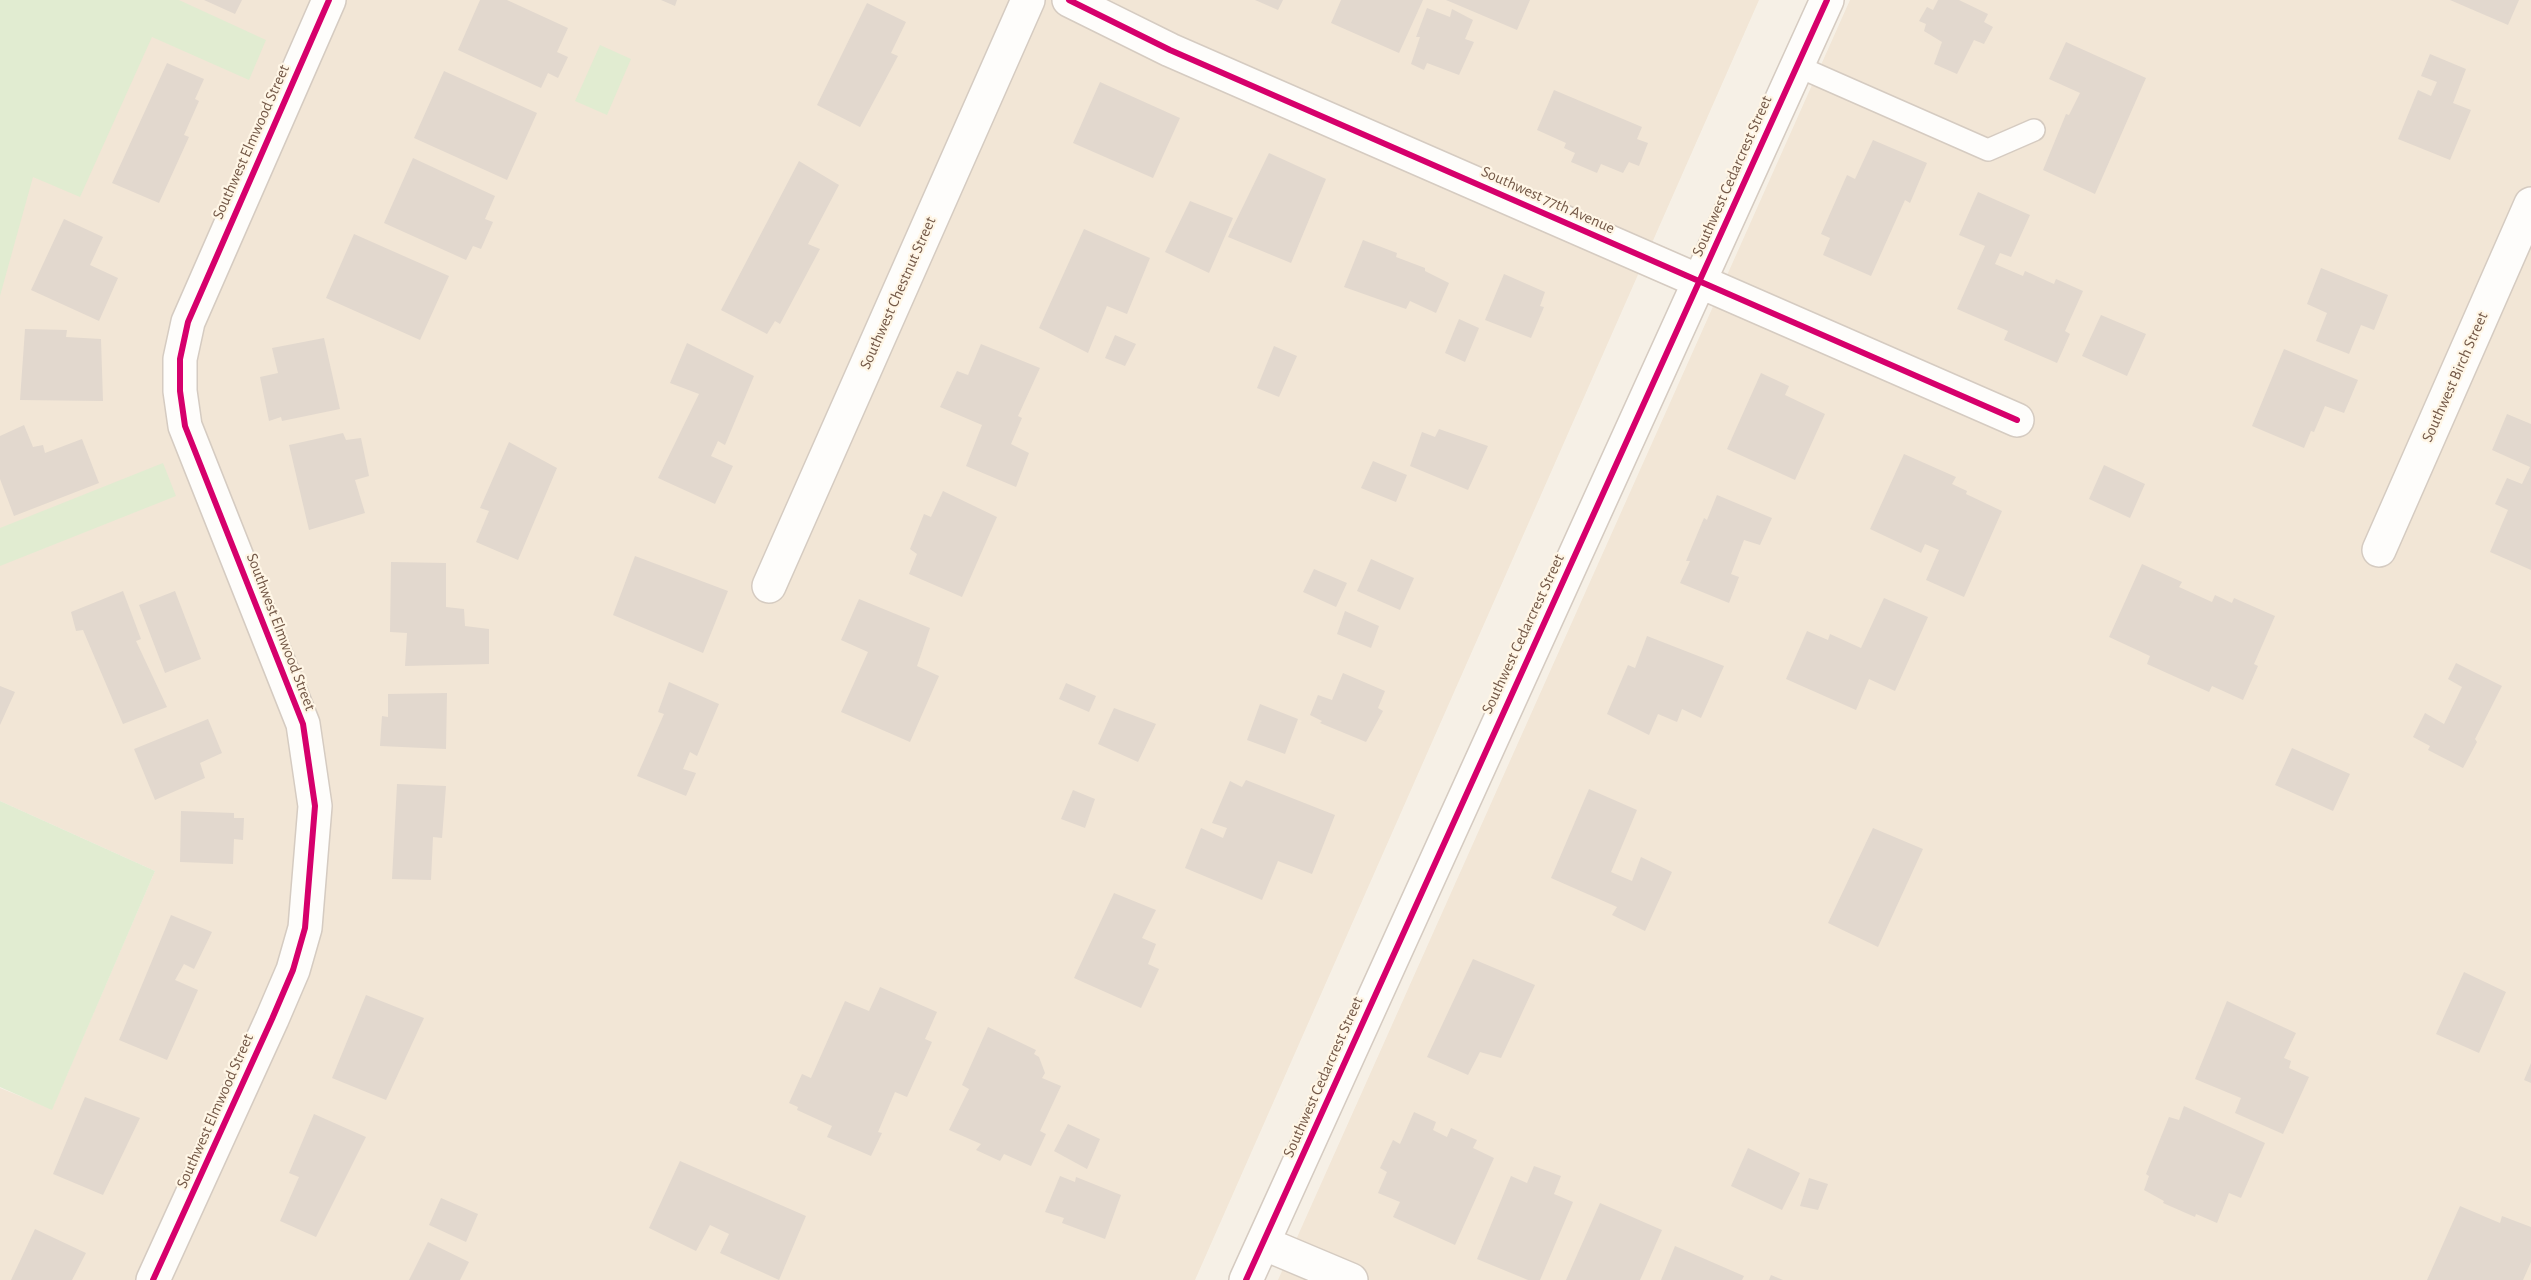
<!DOCTYPE html>
<html>
<head>
<meta charset="utf-8">
<style>
	body { margin:0 }
	canvas { display:block; background:#f6f0e6 }
</style>
</head>
<body>
<canvas width="2531" height="1280"></canvas>
<script>
const ctx = document.querySelector('canvas').getContext('2d');
ctx.lineJoin = 'round';
function fill(path, color) {
  ctx.fillStyle = color;
  ctx.fill(path, 'evenodd');
}
function toPath(rows) {
  const path = new Path2D();
  for (const r of rows) {
    path.moveTo(r[0], r[1]);
    for (let i = 2; i < r.length; i += 2) path.lineTo(r[i], r[i + 1]);
  }
  return path;
}
function strokePath(path, color, width, dash) {
  ctx.strokeStyle = color;
  ctx.lineWidth = width;
  ctx.lineCap = dash ? 'butt' : 'round';
  ctx.setLineDash(dash || []);
  ctx.stroke(path);
}
function drawText(font, color, halo, rows, align = 'center') {
  ctx.font = font + ' "Alegreya Sans",sans-serif';
  ctx.lineWidth = 4.5;
  ctx.setLineDash([]);
  ctx.textBaseline = 'middle';
  ctx.strokeStyle = halo;
  ctx.fillStyle = color;
  for (const [text, x, y, turn = 0] of rows) {
    ctx.save();
    ctx.translate(x, y);
    ctx.rotate((+turn || 0) * Math.PI / 180);
    ctx.textAlign = isNaN(turn) ? turn : align;
    if (halo) ctx.strokeText(text, 0, 0);
    ctx.fillText(text, 0, 0);
    ctx.restore();
  }
}
fill(toPath([
	[111,0,1759,0,1195,1280,0,1280,0,1088,52,1109,155,871,0,801,0,243],
	[1850,0,2531,0,2531,1280,1278,1280]
]), '#f2e6d6');
fill(toPath([
	[0,0,179,0,266,40,249,80,152,37,80,197,33,177,0,296],
	[600,45,631,59,607,115,575,101],
	[163,463,176,496,0,566,0,528],
	[0,801,155,871,52,1110,0,1087]
]), '#e1ecd1');
fill(toPath([
	[204,0,242,0,235,14],
	[480,0,507,0,568,28,557,52,568,57,558,78,548,73,541,88,458,50],
	[661,0,677,0,675,6],
	[1255,0,1283,0,1278,10],
	[1341,0,1423,0,1399,53,1331,23],
	[1446,0,1530,0,1517,30],
	[1938,0,1959,0,1988,14,1984,22,1993,27,1984,44,1974,40,1957,74,1934,64,1942,42,1924,31,1926,24,1919,21,1927,7,1933,10],
	[2450,0,2519,0,2508,25],
	[867,3,906,22,891,53,898,56,860,127,817,105],
	[1427,8,1450,17,1452,9,1473,20,1465,39,1474,42,1459,75,1427,63,1424,70,1411,64,1420,37,1416,37],
	[2066,42,2146,78,2095,194,2043,170,2066,114,2069,115,2080,93,2049,79],
	[2430,54,2466,69,2453,103,2471,110,2450,160,2398,139,2418,90,2431,96,2437,82,2421,76],
	[167,63,204,79,195,99,199,101,184,135,189,137,159,203,112,183],
	[444,71,537,113,507,180,414,138],
	[1100,82,1180,118,1153,178,1073,143],
	[1554,90,1642,127,1637,139,1648,143,1639,166,1629,162,1623,173,1601,164,1597,173,1571,162,1575,153,1564,148,1566,143,1537,130],
	[1873,140,1927,163,1910,203,1905,200,1871,276,1823,255,1830,238,1821,234,1847,175,1855,179],
	[1269,153,1326,179,1291,263,1228,237],
	[413,158,495,196,485,219,493,222,481,249,473,246,466,260,384,223],
	[799,161,839,185,808,244,820,249,780,324,775,321,767,334,721,310],
	[1978,192,2030,215,2011,257,2000,253,1995,264,2023,276,2025,271,2054,284,2056,279,2083,291,2065,331,2070,334,2057,363,2004,340,2008,331,1957,309,1985,246,1959,235],
	[1190,201,1233,218,1209,273,1165,252],
	[64,219,103,237,90,265,118,278,99,321,31,290],
	[1084,229,1150,258,1127,314,1107,306,1088,353,1039,328],
	[354,234,449,276,420,340,326,298],
	[1363,240,1397,253,1396,257,1425,268,1425,271,1449,283,1436,313,1410,301,1406,309,1344,287],
	[2321,268,2388,295,2374,330,2361,325,2349,354,2316,341,2327,313,2307,304],
	[1504,274,1545,292,1540,306,1544,307,1531,338,1485,320],
	[2101,315,2146,334,2127,376,2082,356],
	[1459,319,1479,328,1465,362,1445,353],
	[25,329,67,330,66,337,101,339,103,401,20,400],
	[1115,335,1136,344,1125,366,1105,358],
	[324,338,340,409,282,421,281,417,269,421,260,377,278,373,272,348],
	[687,343,754,376,725,445,718,441,711,456,733,466,715,504,658,478,699,394,670,383],
	[981,344,1040,368,1018,416,1022,418,1011,444,1029,453,1016,487,966,466,982,425,940,407,957,371,968,375],
	[1274,346,1297,356,1279,397,1257,388],
	[2284,349,2358,380,2344,413,2325,406,2314,432,2311,431,2304,448,2252,426],
	[1761,373,1789,386,1785,395,1825,414,1795,480,1727,449],
	[2507,414,2531,424,2531,570,2490,552,2508,510,2495,504,2507,478,2522,484,2530,467,2492,450],
	[24,425,33,447,43,445,45,453,82,439,99,483,14,516,0,479,0,436],
	[1439,429,1488,446,1468,490,1410,466,1422,432,1435,437],
	[343,433,346,440,361,438,369,476,355,480,365,513,309,530,289,445],
	[509,442,557,468,518,560,476,542,489,511,480,508],
	[1904,454,1956,477,1952,484,1967,491,1966,494,2002,511,1964,597,1926,580,1939,550,1925,544,1921,553,1870,529],
	[1373,461,1407,475,1396,502,1361,488],
	[2104,465,2145,484,2130,518,2089,499],
	[943,491,997,517,962,597,909,574,917,554,910,549,924,514,931,517],
	[1717,495,1772,518,1760,545,1744,540,1731,574,1739,577,1729,603,1680,583,1690,561,1686,561,1704,518,1707,520],
	[635,556,728,591,703,653,613,615],
	[1371,559,1414,578,1400,610,1357,591],
	[391,562,446,563,446,607,464,609,465,626,489,629,489,664,405,666,407,633,390,632],
	[2142,564,2182,582,2179,587,2212,602,2215,595,2232,603,2234,598,2275,616,2254,664,2258,666,2243,700,2212,686,2209,692,2147,664,2150,656,2109,637],
	[1314,569,1347,583,1336,607,1303,592],
	[123,591,141,639,136,641,167,707,123,724,83,630,76,631,71,612],
	[175,591,201,659,165,673,139,605],
	[1884,598,1928,617,1895,691,1869,679,1856,710,1786,679,1807,631,1828,640,1830,634,1861,648],
	[859,599,930,628,917,666,939,676,910,742,841,712,868,652,841,640],
	[1345,611,1379,626,1371,648,1337,634],
	[1647,636,1724,666,1701,718,1682,709,1677,722,1658,714,1649,735,1607,714,1628,665,1635,668],
	[2456,663,2502,686,2475,739,2477,742,2463,768,2428,750,2430,746,2413,737,2425,713,2444,724,2462,687,2448,679],
	[1343,673,1385,691,1378,708,1383,711,1366,742,1320,723,1322,721,1310,715,1318,695,1332,700],
	[669,682,719,704,697,756,690,752,683,769,696,773,686,796,637,776,664,714,658,712],
	[1066,683,1096,696,1089,712,1059,699],
	[0,686,15,692,0,725],
	[447,693,446,749,380,746,382,716,388,717,388,694],
	[1260,704,1298,719,1285,754,1247,740],
	[1114,708,1156,724,1138,762,1098,744],
	[208,719,222,753,200,763,205,778,155,800,134,749],
	[2292,748,2350,774,2333,811,2275,785],
	[1246,780,1335,815,1312,874,1278,861,1262,900,1185,868,1201,828,1223,838,1227,828,1212,823,1230,781,1242,787],
	[397,784,446,786,442,838,433,837,431,880,392,879],
	[1589,789,1637,810,1611,872,1632,881,1641,857,1672,872,1645,931,1612,915,1617,907,1551,878],
	[1073,790,1095,799,1085,828,1061,819],
	[181,811,234,813,234,818,244,818,243,840,234,839,233,864,180,862],
	[1873,828,1923,849,1878,947,1828,923],
	[1114,893,1156,910,1142,938,1156,944,1148,964,1159,969,1141,1008,1074,978],
	[171,915,212,932,194,969,184,964,175,980,198,990,167,1060,119,1040],
	[1473,959,1535,985,1501,1058,1480,1052,1468,1075,1427,1057],
	[2464,972,2506,992,2479,1053,2436,1034],
	[880,987,937,1012,925,1039,932,1042,907,1097,895,1092,878,1132,882,1133,871,1156,827,1137,832,1126,797,1110,798,1107,789,1103,802,1074,811,1078,845,1001,869,1011],
	[366,995,424,1018,386,1100,332,1078],
	[2227,1001,2296,1033,2284,1058,2291,1061,2289,1068,2309,1077,2283,1134,2235,1113,2241,1098,2195,1079],
	[988,1027,1036,1050,1034,1054,1039,1057,1045,1073,1042,1078,1061,1086,1040,1131,1046,1134,1031,1166,1004,1154,1000,1161,976,1150,981,1144,949,1130,969,1089,962,1085],
	[2531,1063,2531,1083,2524,1080],
	[85,1097,140,1118,103,1195,53,1174],
	[2184,1106,2265,1143,2241,1198,2229,1193,2217,1223,2196,1214,2195,1217,2163,1203,2164,1201,2144,1190,2149,1176,2146,1174,2169,1117,2179,1120],
	[1414,1112,1436,1122,1433,1130,1447,1137,1451,1128,1477,1140,1473,1148,1494,1158,1455,1245,1393,1217,1400,1202,1378,1193,1387,1172,1380,1168,1393,1140,1400,1144],
	[314,1114,366,1137,316,1237,280,1221,299,1177,289,1173],
	[1068,1124,1100,1139,1087,1169,1054,1151],
	[1748,1148,1800,1173,1782,1210,1731,1186],
	[680,1161,806,1216,779,1280,720,1253,729,1234,710,1225,696,1251,649,1228],
	[1534,1166,1561,1176,1554,1194,1573,1202,1540,1280,1528,1280,1477,1259,1511,1176,1527,1183],
	[1060,1176,1075,1182,1076,1177,1121,1195,1105,1239,1062,1223,1064,1218,1045,1212],
	[1809,1178,1828,1184,1818,1210,1800,1206],
	[441,1198,478,1214,466,1242,429,1225],
	[1600,1203,1662,1230,1640,1280,1566,1280],
	[2460,1206,2500,1223,2502,1216,2531,1227,2531,1262,2523,1280,2427,1280],
	[35,1229,86,1253,72,1280,11,1280],
	[428,1242,469,1262,460,1280,409,1280],
	[1675,1246,1744,1276,1742,1280,1661,1280],
	[1771,1275,1783,1280,1769,1280]
]), '#e2d8ce');
const lane = toPath([
	[1797,66,1988,150,2034,130]
]);
const street = toPath([
	[1069,0,1170,50,2017,420],
	[2379,550,2531,204],
	[769,586,1028,0],
	[1263,1243,1351,1280],
	[153,1280,272,1019,293,970,305,928,315,806,303,724,185,426,180,391,180,359,188,322,329,0],
	[1246,1280,1827,0]
]);
strokePath(lane, '#d5cbc1', 24);
strokePath(street, '#d5cbc1', 36);
strokePath(lane, '#fefdfb', 21);
strokePath(street, '#fefdfb', 33);
strokePath(toPath([
	[1069,0,1170,50,2017,420],
	[153,1280,272,1019,293,970,305,928,315,806,303,724,185,426,180,391,180,359,188,322,329,0],
	[1246,1280,1827,0]
]), '#d6006c', 6);
drawText('16px', '#735847', '#fff6e6', [
	["Southwest Elmwood Street",251,142,-66],
	["Southwest Cedarcrest Street",1732,176,-66],
	["Southwest 77th Avenue",1548,200,24],
	["Southwest Chestnut Street",898,293,-66],
	["Southwest Birch Street",2455,377,-66],
	["Southwest Elmwood Street",281,632,69],
	["Southwest Cedarcrest Street",1523,634,-65],
	["Southwest Cedarcrest Street",1323,1077,-66],
	["Southwest Elmwood Street",215,1111,-66]
]);
</script>
</body>
</html>
